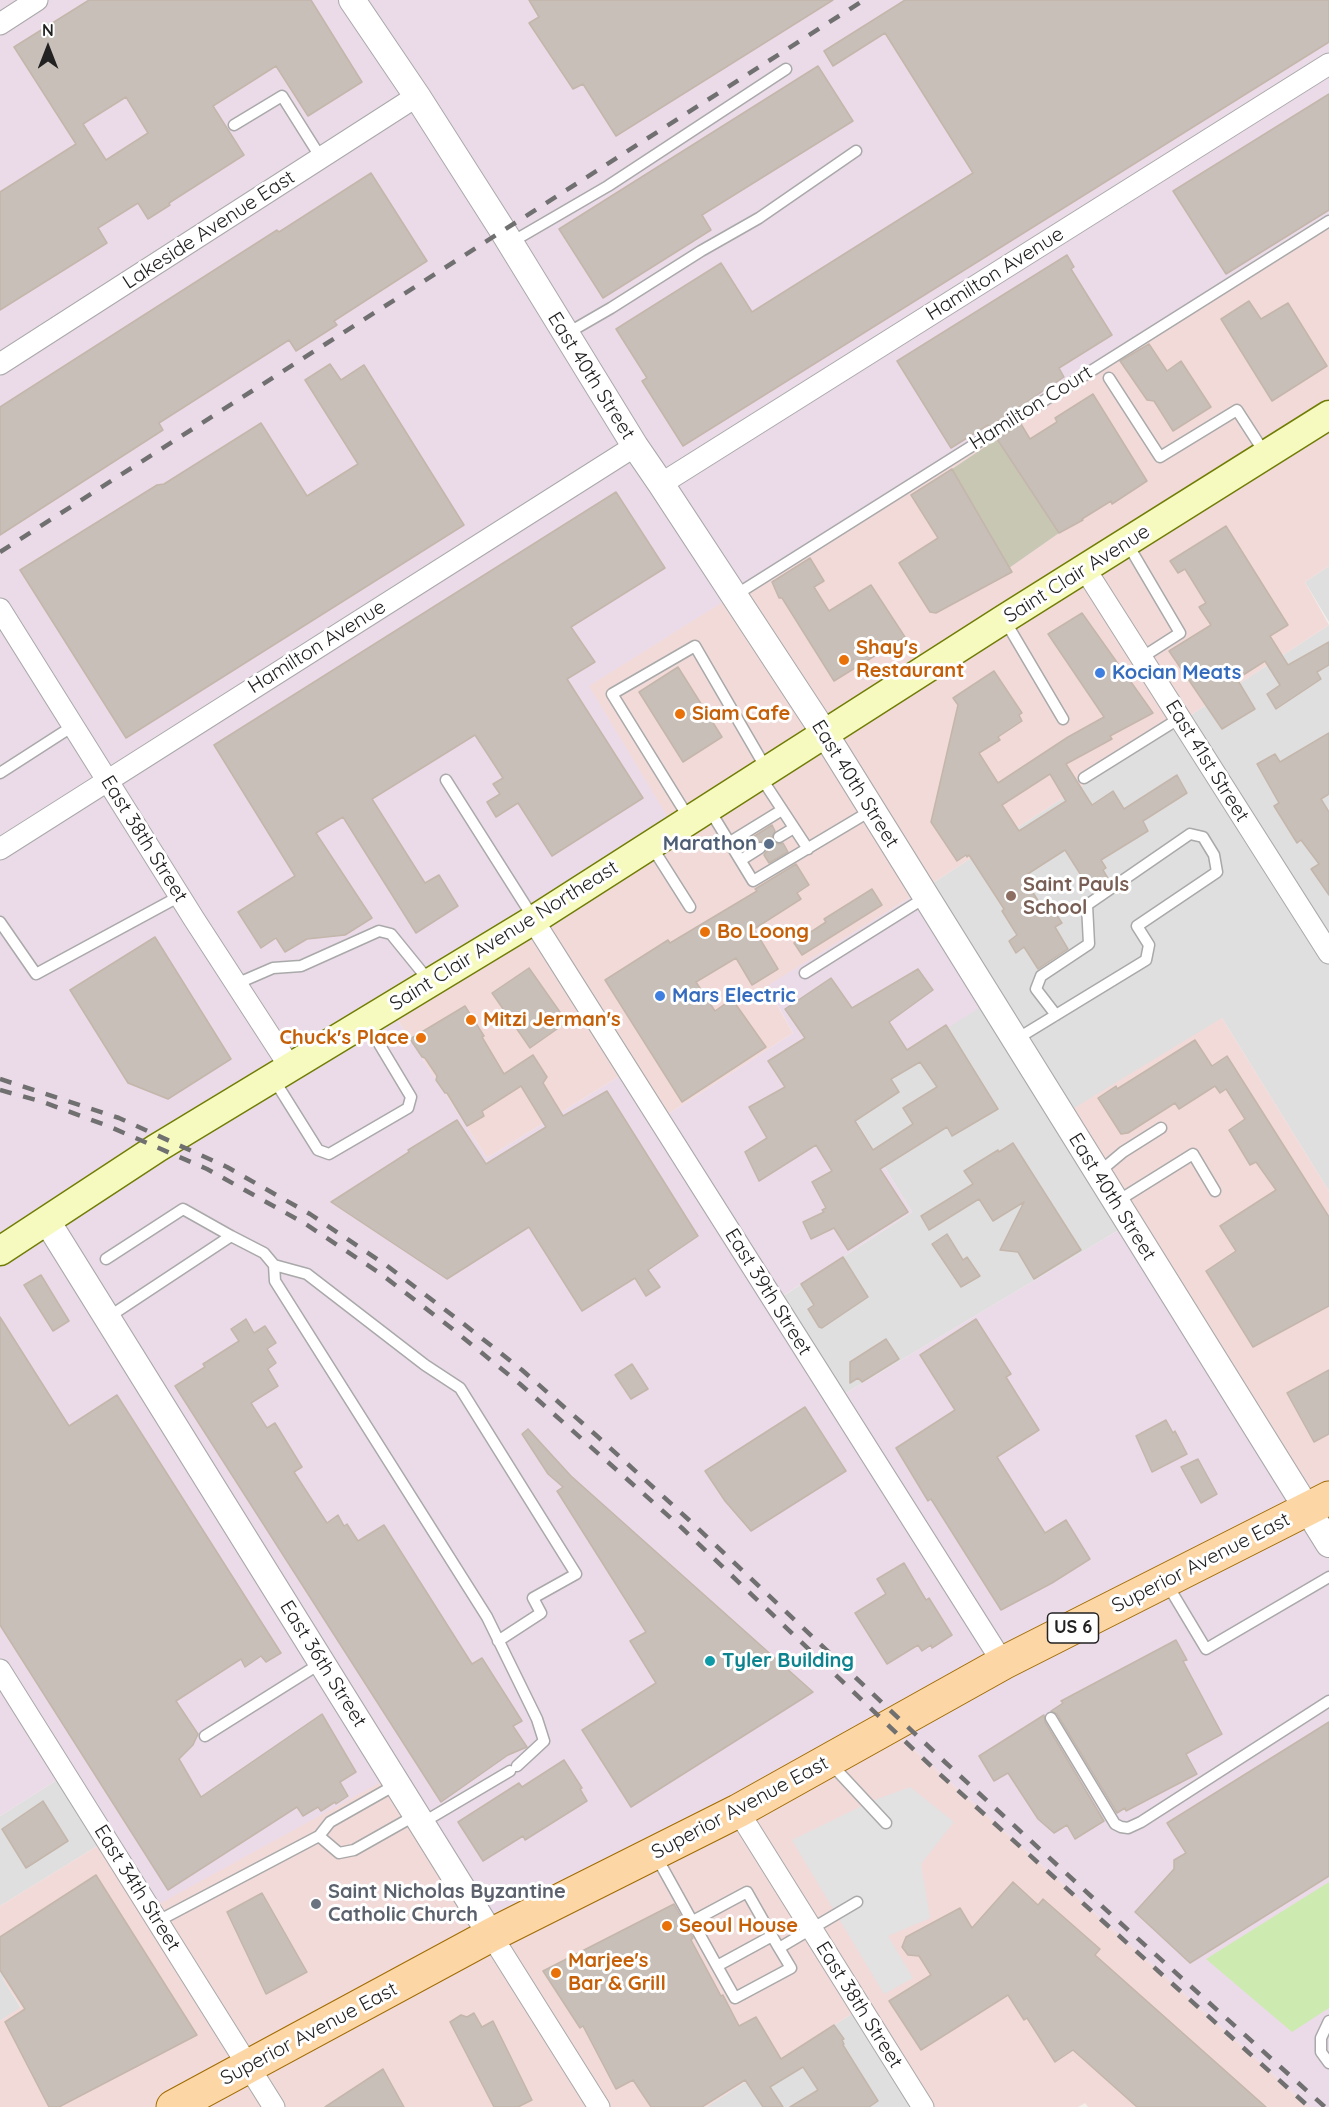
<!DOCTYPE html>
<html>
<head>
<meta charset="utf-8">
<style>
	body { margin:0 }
	#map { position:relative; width:1329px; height:2107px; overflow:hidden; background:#f2efe9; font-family:Quicksand,sans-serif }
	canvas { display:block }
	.north { position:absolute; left:18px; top:18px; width:60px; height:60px; -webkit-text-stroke:4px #fff; paint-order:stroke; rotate:0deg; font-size:16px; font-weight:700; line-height:24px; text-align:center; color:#222 }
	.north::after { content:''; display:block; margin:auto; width:21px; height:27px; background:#222; clip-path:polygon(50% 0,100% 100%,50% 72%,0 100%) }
</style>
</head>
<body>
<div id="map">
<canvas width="1329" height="2107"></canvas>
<div class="north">N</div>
</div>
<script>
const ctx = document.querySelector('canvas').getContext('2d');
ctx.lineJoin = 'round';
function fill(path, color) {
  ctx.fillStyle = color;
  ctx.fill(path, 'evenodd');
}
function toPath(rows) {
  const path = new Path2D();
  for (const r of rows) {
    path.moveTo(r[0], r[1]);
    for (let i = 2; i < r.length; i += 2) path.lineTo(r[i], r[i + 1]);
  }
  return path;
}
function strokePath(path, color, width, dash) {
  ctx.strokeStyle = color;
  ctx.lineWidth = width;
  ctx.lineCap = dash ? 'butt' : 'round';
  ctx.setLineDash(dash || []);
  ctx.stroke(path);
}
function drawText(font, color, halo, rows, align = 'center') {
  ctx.font = font + ' Quicksand,sans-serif';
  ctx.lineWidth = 6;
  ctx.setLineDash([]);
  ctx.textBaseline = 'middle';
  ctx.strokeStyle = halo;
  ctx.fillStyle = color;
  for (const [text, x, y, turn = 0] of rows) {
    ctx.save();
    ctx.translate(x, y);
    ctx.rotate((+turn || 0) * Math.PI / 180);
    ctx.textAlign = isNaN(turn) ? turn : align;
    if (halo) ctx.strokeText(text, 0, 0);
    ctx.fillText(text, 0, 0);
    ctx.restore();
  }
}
fill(toPath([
	[1329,566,1329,622,1305,582],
	[1329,625,1329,1191,1222,1018,1129,1224,836,1399,774,1302,912,1212,841,1096,922,890],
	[66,1774,107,1840,0,1906,0,1816],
	[0,1937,19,1969,3,1979,21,2008,0,2021],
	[861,2008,923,2107,706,2107]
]), '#e0dfdf');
fill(toPath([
	[1329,221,1329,566,1305,582,1329,625,922,890,767,987,793,1033,659,1120,628,1071,487,1158,389,1007,588,686],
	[1222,1018,1329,1191,1329,1497,1306,1510,1061,1116],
	[890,1728,1309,2107,1088,2107,1085,2103,1078,2107,923,2107,861,2008,706,2107,0,2107,0,2021,21,2007,3,1979,19,1969,0,1937,0,1906,107,1840,392,1775]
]), '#f2dad9');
fill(toPath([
	[0,0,1329,0,1329,221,589,686,675,829,389,1007,487,1158,628,1071,659,1120,793,1033,767,986,922,890,990,1001,841,1096,912,1212,775,1301,836,1399,1129,1224,1329,1544,1329,2107,1309,2107,890,1728,491,1935,392,1776,150,1909,66,1774,0,1816]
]), '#ebdbe8');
fill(toPath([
	[997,439,1059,533,1009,568,952,469]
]), '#c7c7b4');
fill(toPath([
	[1329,1882,1329,2008,1292,2032,1206,1959]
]), '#cdebb0');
fill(toPath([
	[910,1787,954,1822,921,1864,930,1918,888,1936,913,1978,884,1994,792,1840,872,1801]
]), '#e2e2e2');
const building = toPath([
	[89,0,311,0,362,82,308,116,276,66,213,106,244,155,169,203,170,205,148,219,138,203,98,228,107,243,0,310,0,192,76,144,14,47,89,0],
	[126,97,148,133,106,160,83,124,126,97],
	[529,0,833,0,616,136,583,84,573,89,529,23,539,17,529,0],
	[905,0,1329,0,1329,42,683,446,642,381,647,378,616,329,721,263,752,312,973,173,885,33,833,66,824,51,905,0],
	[818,66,853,121,702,215,711,230,603,298,559,229,818,66],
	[1329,94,1329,210,1226,274,1173,191,1329,94],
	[371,173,427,261,334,321,337,325,296,351,289,340,159,423,163,430,0,535,0,407,277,230,279,232,371,173],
	[1067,255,1074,267,1071,269,1112,335,1059,368,1064,377,989,427,988,425,951,448,897,361,1067,255],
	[1249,301,1261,319,1288,303,1327,366,1272,401,1221,319,1249,301],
	[1149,344,1167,371,1181,361,1211,407,1173,431,1154,401,1147,400,1120,361,1149,344],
	[330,364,341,380,364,365,464,525,126,738,20,570,157,485,164,484,261,423,307,496,358,464,305,380,330,364],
	[1093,394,1147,481,1112,504,1111,501,1082,519,1083,520,1059,533,997,439,1021,424,1030,439,1057,422,1055,418,1093,394],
	[952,469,1012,572,936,613,930,612,899,563,938,538,911,495,952,469],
	[616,492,665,568,571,627,595,662,567,679,643,798,552,856,518,803,496,817,487,802,500,794,493,784,503,778,475,735,372,799,425,883,439,875,458,906,416,933,343,817,316,833,372,918,345,935,307,939,285,952,276,938,261,948,238,912,295,876,214,745,616,492],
	[1226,526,1288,625,1270,636,1288,665,1329,642,1329,665,1317,672,1321,679,1276,709,1267,694,1280,685,1265,661,1237,679,1255,709,1222,729,1169,651,1211,625,1199,607,1206,603,1185,569,1178,573,1170,561,1226,526],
	[810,558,824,581,814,587,829,611,871,585,905,637,834,681,782,598,779,598,772,582,810,558],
	[1082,613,1153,713,1110,736,1112,739,1066,764,1092,805,1113,791,1124,809,1177,775,1187,793,1143,821,1148,831,1101,860,1106,868,1103,870,1109,880,1091,891,1065,850,1023,877,1046,913,1052,908,1062,923,1055,927,1068,949,1038,969,1024,947,1016,953,1009,941,1017,935,1002,911,1004,909,969,855,967,857,966,855,957,861,931,822,958,705,953,698,994,671,1022,713,1019,715,1022,721,998,737,1000,740,979,753,998,783,1068,737,1104,717,1048,634,1082,613],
	[1050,774,1066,801,1019,831,1002,805,1050,774],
	[678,667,722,737,683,762,639,692,678,667],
	[1329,733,1329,794,1321,799,1329,812,1329,895,1311,869,1319,864,1301,840,1297,843,1274,806,1279,803,1257,764,1275,754,1280,762,1329,733],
	[772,825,775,831,772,837,773,841,779,844,783,843,788,852,769,863,764,855,767,851,767,845,763,841,756,842,753,837,772,825],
	[796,864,809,885,797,893,801,899,754,929,778,969,752,985,736,958,696,982,715,1011,732,999,766,1047,682,1102,605,980,668,940,670,943,757,891,755,889,796,864],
	[872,889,882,905,802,955,794,943,826,922,824,919,872,889],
	[155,937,231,1059,168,1099,128,1083,70,990,155,937],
	[529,968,567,1022,530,1048,492,993,529,968],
	[918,969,933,990,889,1022,907,1050,946,1025,998,1109,952,1136,947,1127,880,1169,908,1212,848,1250,834,1228,811,1239,803,1222,824,1212,822,1210,826,1208,812,1182,832,1171,816,1145,759,1181,745,1152,767,1138,749,1107,785,1087,768,1061,805,1038,785,1009,831,978,852,1008,918,969],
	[920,1062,937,1087,903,1108,913,1124,873,1150,855,1121,899,1092,891,1079,920,1062],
	[465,1006,484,1036,482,1037,504,1074,533,1055,547,1077,543,1083,563,1116,607,1091,698,1236,648,1270,660,1287,646,1296,635,1278,582,1311,529,1227,447,1279,331,1202,409,1152,408,1150,457,1120,486,1164,546,1127,521,1086,482,1111,484,1116,467,1126,447,1093,445,1093,436,1080,437,1076,425,1058,422,1057,410,1039,465,1006],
	[1195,1040,1212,1066,1227,1056,1329,1217,1329,1306,1253,1347,1206,1271,1236,1251,1220,1226,1276,1190,1256,1162,1250,1165,1229,1130,1245,1119,1226,1089,1220,1093,1215,1086,1179,1109,1175,1103,1128,1133,1121,1134,1098,1098,1116,1086,1117,1089,1195,1040],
	[1013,1143,1081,1250,1034,1279,1018,1252,1000,1250,1024,1202,993,1221,979,1199,929,1230,921,1216,973,1184,964,1171,998,1150,999,1152,1013,1143],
	[947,1234,963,1260,967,1257,980,1276,961,1287,932,1244,947,1234],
	[843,1257,868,1297,822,1328,819,1327,808,1309,814,1305,801,1284,843,1257],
	[41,1275,69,1321,53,1331,24,1285,41,1275],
	[0,1317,69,1426,117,1395,281,1653,266,1662,261,1656,245,1667,241,1659,176,1701,198,1734,193,1745,179,1759,201,1797,322,1714,356,1772,340,1782,348,1796,336,1804,335,1802,321,1811,318,1807,303,1816,297,1807,168,1890,0,1625,0,1317],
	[246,1319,254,1333,265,1326,276,1343,267,1349,276,1363,268,1369,278,1386,251,1403,267,1428,275,1423,302,1467,294,1472,327,1523,338,1515,344,1526,347,1524,358,1541,384,1525,472,1664,482,1658,522,1721,513,1726,527,1747,508,1755,441,1802,175,1386,205,1367,203,1364,239,1341,231,1329,246,1319],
	[976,1319,1011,1374,1006,1377,1039,1430,997,1457,1045,1533,1066,1520,1090,1559,1052,1583,1001,1610,931,1499,928,1501,896,1448,955,1410,920,1355,976,1319],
	[886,1339,899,1359,862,1382,858,1378,850,1383,850,1362,886,1339],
	[632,1364,648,1389,631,1399,615,1375,632,1364],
	[1329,1370,1329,1434,1314,1442,1287,1393,1329,1370],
	[805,1407,846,1471,751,1531,725,1501,705,1471,805,1407],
	[1166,1420,1173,1433,1175,1431,1187,1454,1152,1472,1136,1436,1166,1420],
	[528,1429,571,1476,813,1692,631,1807,582,1730,656,1683,630,1641,646,1632,557,1491,563,1487,548,1474,522,1434,528,1429],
	[1198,1459,1217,1494,1201,1503,1181,1467,1198,1459],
	[904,1563,926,1600,929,1598,952,1635,932,1648,931,1645,922,1651,918,1645,887,1664,855,1613,886,1594,877,1579,904,1563],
	[1176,1640,1187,1660,1183,1661,1222,1734,1186,1754,1197,1774,1126,1811,1125,1808,1117,1813,1057,1714,1051,1711,1063,1703,1061,1701,1176,1640],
	[1044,1715,1045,1722,1104,1821,1075,1839,1067,1825,1054,1833,1038,1819,1008,1773,994,1781,979,1756,1044,1715],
	[1329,1722,1329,1876,1190,1963,1135,1912,1174,1869,1174,1860,1186,1853,1167,1823,1329,1722],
	[564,1760,582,1788,580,1789,587,1801,525,1840,523,1836,483,1861,458,1822,519,1783,522,1787,564,1760],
	[43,1801,68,1841,26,1868,2,1829,43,1801],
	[96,1875,197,2035,59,2107,49,2107,5,2022,25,2009,0,1970,0,1937,96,1875],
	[1013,1882,1038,1905,1043,1899,1100,1949,1095,1955,1266,2107,1137,2107,1073,2050,1055,2062,1027,2018,1024,2020,1008,1995,921,2050,889,2001,931,1975,919,1956,908,1955,902,1947,906,1937,960,1908,972,1928,1013,1882],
	[262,1893,307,1972,266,1994,227,1912,262,1893],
	[674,1904,693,1938,691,1940,721,1996,723,1995,739,2026,756,2017,781,2059,834,2025,844,2039,842,2040,844,2044,843,2045,878,2101,869,2107,790,2107,818,2090,803,2067,770,2087,783,2107,763,2107,745,2080,702,2107,651,2107,633,2080,616,2089,583,2026,580,2028,543,1971,674,1904],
	[474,2013,482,2027,493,2021,532,2100,518,2107,494,2107,450,2022,461,2015,467,2017,474,2013],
	[383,2069,404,2107,325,2107,383,2069]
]);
fill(building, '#c7bfb8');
strokePath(building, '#c4b6ab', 1.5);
const service = toPath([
	[234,125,282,96,321,158],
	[510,243,608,186,786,69],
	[566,334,611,308,701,251,759,218,856,151],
	[1109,378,1160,457,1237,410,1266,455],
	[1127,543,1180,633,1141,658],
	[734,596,1329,221],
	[1004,619,1063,719],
	[0,773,73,726],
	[760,776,808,849],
	[1084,778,1180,718],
	[446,780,534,919],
	[709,809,753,881,872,810],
	[690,820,612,694,695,646,767,770],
	[779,837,794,828],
	[730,842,782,810],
	[652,847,690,907],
	[741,860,760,848],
	[0,922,36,974,180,896],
	[805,973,926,897],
	[236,984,273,968,301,966,379,931,391,934,430,982],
	[1015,1040,1146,960,1149,945,1137,926,1217,872,1214,855,1203,837,1190,834,1087,905,1089,944,1041,976,1036,989,1056,1015],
	[273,1078,318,1150,329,1154,408,1108,411,1097,366,1022],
	[1098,1173,1123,1152,1161,1128],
	[1116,1202,1193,1154,1215,1191],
	[106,1259,183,1209,231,1236],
	[274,1265,307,1274,425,1365,460,1388,576,1574,533,1598,541,1613,498,1641],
	[107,1318,231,1236,264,1253,274,1265,275,1281,487,1617,537,1719,544,1741,517,1766],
	[1167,1584,1206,1649,1329,1577],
	[1051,1718,1115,1824,1121,1827,1128,1828,1141,1822,1329,1701],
	[205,1736,321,1663],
	[831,1764,886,1823],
	[422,1823,510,1771],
	[319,1836,330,1822,397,1784],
	[656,1856,717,1966],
	[158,1921,319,1836,339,1853,354,1850,416,1815],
	[693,1921,747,1892,772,1936],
	[779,1948,772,1936,717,1966,735,1998,791,1968,779,1948,857,1902],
	[1329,2021,1321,2038,1321,2052,1329,2063]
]);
const minor = toPath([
	[0,24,37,0],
	[0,364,417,96],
	[661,484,1329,64],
	[1085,569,1329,953],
	[0,609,194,919,290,1067],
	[0,849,635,446],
	[533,920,1003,1663],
	[0,1670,274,2107],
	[738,1811,923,2107],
	[491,1935,599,2107]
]);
const tertiary = toPath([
	[352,0,417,96,503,231,635,446,661,484,825,734,1329,1544],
	[47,1221,491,1935]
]);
const secondary = toPath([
	[0,1251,157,1148,535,919,1004,619,1329,415]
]);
const primary = toPath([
	[173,2107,491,1935,738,1811,1003,1663,1329,1498]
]);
strokePath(service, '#a9a9a9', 13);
strokePath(minor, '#a9a9a9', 23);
strokePath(tertiary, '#a9a9a9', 28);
strokePath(secondary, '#707d05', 31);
strokePath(primary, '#a06b00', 35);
strokePath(service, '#fff', 10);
strokePath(minor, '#fff', 21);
strokePath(tertiary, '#fff', 26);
strokePath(secondary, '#f7fabf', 28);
strokePath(primary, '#fcd6a4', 33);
strokePath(toPath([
	[0,552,864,0],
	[0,1079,119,1118,227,1167,310,1214,386,1265,460,1321,522,1370,597,1436,689,1520,946,1763,1116,1919,1325,2107],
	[0,1090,43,1102,108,1126,207,1169,304,1223,381,1274,450,1327,520,1384,682,1528,933,1768,1309,2107]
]), '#707070', 4.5, [12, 12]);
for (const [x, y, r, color] of [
	[844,660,6,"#e8710a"],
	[1100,673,6,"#3f7fe0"],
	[680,714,6,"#e8710a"],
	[769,844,6,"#5c6f8a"],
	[1011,896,6,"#8d6e63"],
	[705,932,6,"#e8710a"],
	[660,996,6,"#3f7fe0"],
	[471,1020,6,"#e8710a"],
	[421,1038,6,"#e8710a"],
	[710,1661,6,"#0f9aa8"],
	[316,1904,6,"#6b7280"],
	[667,1926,6,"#e8710a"],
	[556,1973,6,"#e8710a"]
]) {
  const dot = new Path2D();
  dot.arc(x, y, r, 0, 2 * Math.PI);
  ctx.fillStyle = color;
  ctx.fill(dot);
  strokePath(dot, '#fff', 2);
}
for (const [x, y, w] of [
	[1073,1628,51]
]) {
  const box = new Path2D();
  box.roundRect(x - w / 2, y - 15, w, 30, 4.5);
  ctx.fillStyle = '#fff';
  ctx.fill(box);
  strokePath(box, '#222', 1.5);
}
drawText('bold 18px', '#222', null, [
	["US 6",1073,1628]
]);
drawText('20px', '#222', '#fff', [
	["Lakeside Avenue East",209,230,-33],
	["Hamilton Avenue",995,274,-32],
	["East 40th Street",591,376,58],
	["Hamilton Court",1031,408,-32],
	["Saint Clair Avenue",1077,574,-32],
	["Hamilton Avenue",317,647,-32],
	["East 41st Street",1207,761,58],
	["East 40th Street",855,784,58],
	["East 38th Street",144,839,58],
	["Saint Clair Avenue Northeast",504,936,-32],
	["East 40th Street",1112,1197,58],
	["East 39th Street",768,1292,58],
	["Superior Avenue East",1201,1563,-27],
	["East 36th Street",323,1664,58],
	["Superior Avenue East",740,1808,-28],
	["East 34th Street",137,1888,58],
	["East 38th Street",859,2005,58],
	["Superior Avenue East",309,2034,-28]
]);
drawText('bold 20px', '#c56008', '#fff', [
	["Shay's",856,648],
	["Restaurant",856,671],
	["Siam Cafe",692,714],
	["Bo Loong",717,932],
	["Mitzi Jerman's",483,1020],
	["Chuck's Place",409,1038,"right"],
	["Seoul House",679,1926],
	["Marjee's",568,1961],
	["Bar & Grill",568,1984]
], 'left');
drawText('bold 20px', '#366cbe', '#fff', [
	["Kocian Meats",1112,673],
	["Mars Electric",672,996]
], 'left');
drawText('bold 20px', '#4e5e75', '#fff', [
	["Marathon",757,844]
], 'right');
drawText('bold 20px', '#785e54', '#fff', [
	["Saint Pauls",1023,885],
	["School",1023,908]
], 'left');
drawText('bold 20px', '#0d838f', '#fff', [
	["Tyler Building",722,1661]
], 'left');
drawText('bold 20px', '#5b616d', '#fff', [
	["Saint Nicholas Byzantine",328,1892],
	["Catholic Church",328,1915]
], 'left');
</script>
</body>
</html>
